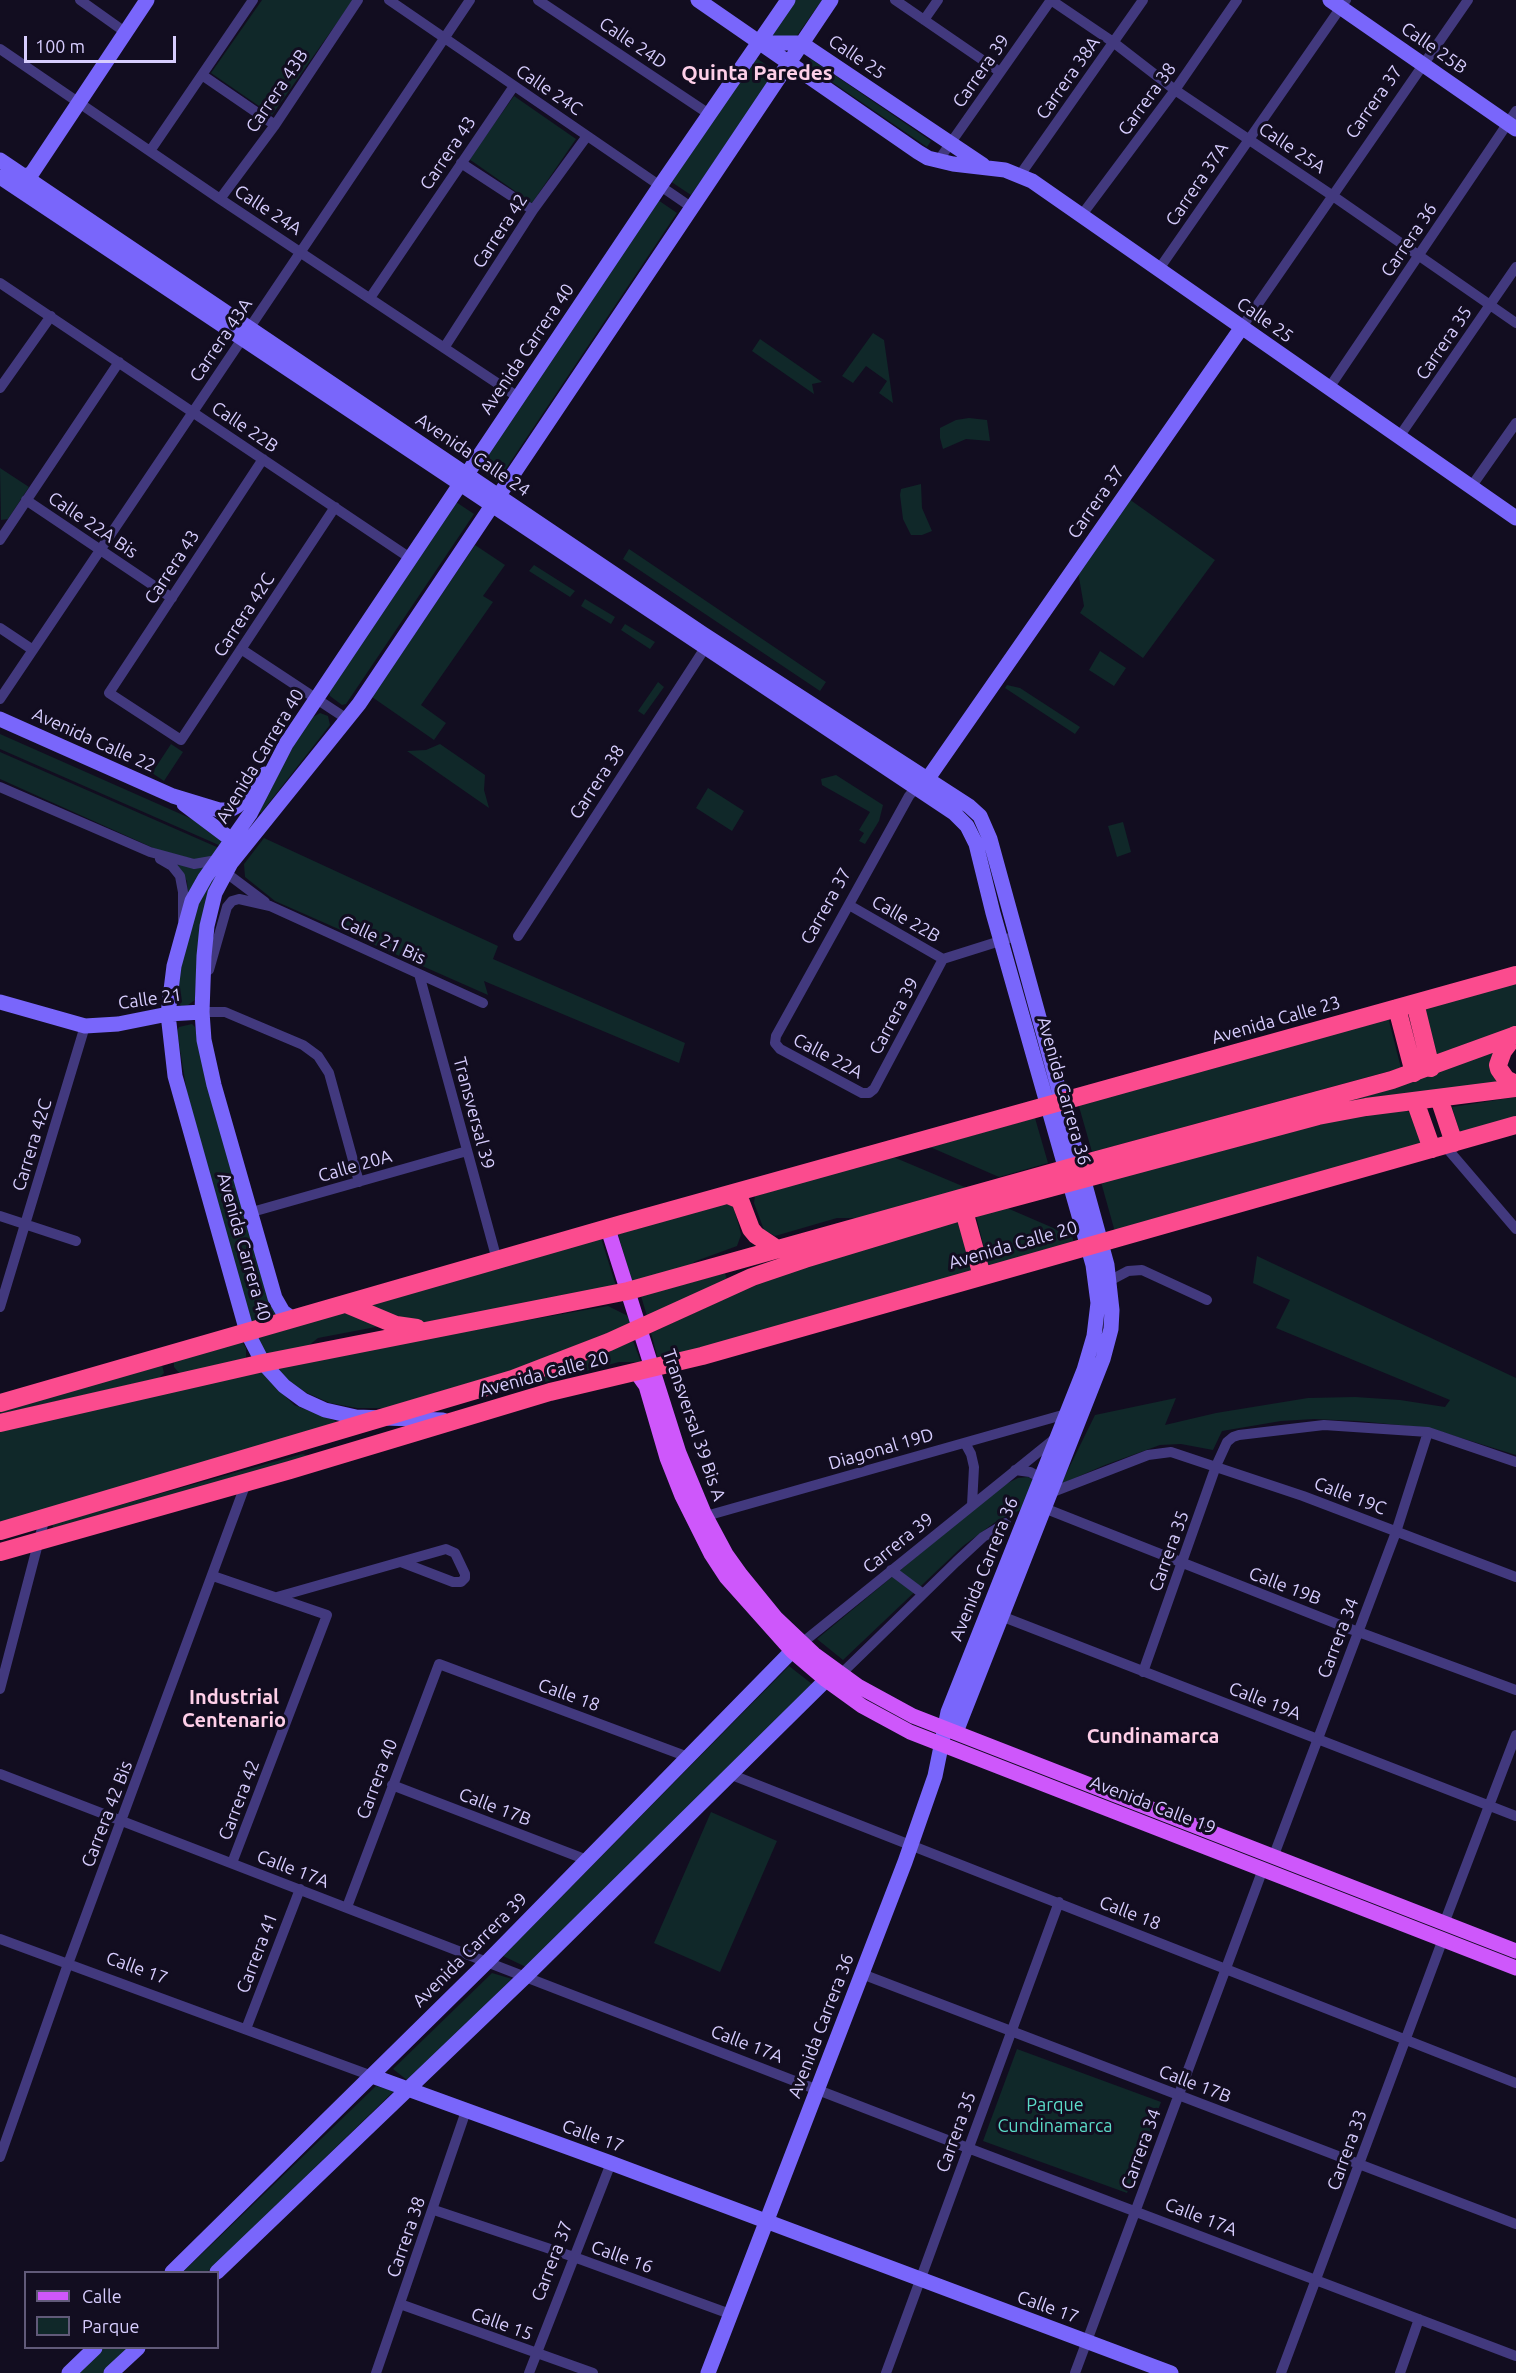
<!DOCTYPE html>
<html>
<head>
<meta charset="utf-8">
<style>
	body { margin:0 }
	#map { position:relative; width:1516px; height:2373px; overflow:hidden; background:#120d20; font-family:Ubuntu,sans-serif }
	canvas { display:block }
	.legend { position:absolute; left:24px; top:2271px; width:195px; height:78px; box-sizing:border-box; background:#120d20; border:2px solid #615a79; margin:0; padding:8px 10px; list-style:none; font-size:18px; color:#d7cdfe }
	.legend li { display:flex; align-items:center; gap:12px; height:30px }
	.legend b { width:30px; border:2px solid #615a79 }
	.scale { position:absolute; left:24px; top:36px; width:152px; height:27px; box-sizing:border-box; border:3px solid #d7cdfe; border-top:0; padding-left:8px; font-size:18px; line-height:21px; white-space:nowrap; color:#d7cdfe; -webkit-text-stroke:4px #120d20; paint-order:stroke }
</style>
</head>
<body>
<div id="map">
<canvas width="1516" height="2373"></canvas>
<ul class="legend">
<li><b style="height:8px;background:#ce57fb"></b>Calle</li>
<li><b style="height:16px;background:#102829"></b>Parque</li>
</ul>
<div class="scale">100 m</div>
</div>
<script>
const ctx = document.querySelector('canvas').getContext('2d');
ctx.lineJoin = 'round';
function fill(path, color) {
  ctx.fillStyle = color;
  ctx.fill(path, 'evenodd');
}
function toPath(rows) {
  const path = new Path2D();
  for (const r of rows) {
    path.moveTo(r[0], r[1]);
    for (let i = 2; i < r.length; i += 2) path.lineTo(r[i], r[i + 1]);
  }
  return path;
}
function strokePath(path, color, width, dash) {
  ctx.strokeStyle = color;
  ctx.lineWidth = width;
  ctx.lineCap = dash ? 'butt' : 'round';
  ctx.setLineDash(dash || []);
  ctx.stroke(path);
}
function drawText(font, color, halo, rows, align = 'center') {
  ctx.font = font + ' Ubuntu,sans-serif';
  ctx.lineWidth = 6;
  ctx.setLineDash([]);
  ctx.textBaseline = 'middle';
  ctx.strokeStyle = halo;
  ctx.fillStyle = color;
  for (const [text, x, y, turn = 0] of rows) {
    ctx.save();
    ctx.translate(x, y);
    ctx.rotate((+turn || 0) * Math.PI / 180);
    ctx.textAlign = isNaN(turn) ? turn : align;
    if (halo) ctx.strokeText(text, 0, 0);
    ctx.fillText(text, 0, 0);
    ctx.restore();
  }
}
fill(toPath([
	[262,0,353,0,272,115,211,73],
	[794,0,822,0,796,37,778,38,770,34],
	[756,58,776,71,691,195,670,181],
	[811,59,931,141,927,147,807,65],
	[514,96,576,139,532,203,469,159],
	[658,200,677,213,497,482,477,468],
	[873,333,884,340,893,403,879,393,887,381,866,366,853,383,842,376],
	[760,339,822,382,812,384,814,394,752,351],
	[969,418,987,420,990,441,966,439,943,449,940,438,940,428,956,420],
	[0,468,29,487,8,519,1,520],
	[921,484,922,508,932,531,922,535,911,535,903,519,900,495,901,489],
	[1129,499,1215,560,1143,658,1080,613,1084,606,1078,572],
	[456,502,474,514,346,704,342,705,330,696,329,692],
	[475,545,505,565,483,596,493,602,421,705,446,723,434,740,372,697],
	[629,549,826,682,820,691,623,559],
	[534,565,575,591,570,597,529,571],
	[585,599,615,617,611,624,581,606],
	[625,624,655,642,650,649,621,630],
	[1100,651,1126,668,1114,686,1089,670],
	[658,682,664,687,644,715,638,711],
	[1007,685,1020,688,1080,727,1075,734,1005,688],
	[320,713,328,716,330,725,261,813,259,811,271,785,300,735,313,717],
	[0,734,201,823,223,842,221,846,0,749],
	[171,744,183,752,164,781,152,773],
	[440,744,485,775,484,790,489,808,407,751,426,750],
	[0,752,219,848,213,859,205,862,158,850,0,779],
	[836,775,883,805,879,821,865,844,859,841,864,833,859,830,870,812,822,785,821,779],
	[708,788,744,811,732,831,696,808],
	[1123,822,1131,852,1117,857,1108,826],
	[264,838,498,946,493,959,685,1043,679,1063,484,981,488,995,275,901,245,877,244,864],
	[222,862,198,943,195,1000,188,1005,181,1006,175,998,185,946,196,908],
	[174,864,206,867,188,896,187,881],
	[1516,981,1516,1026,1436,1060,1423,1006],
	[1388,1017,1401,1068,1092,1152,1078,1103],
	[192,1024,195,1027,199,1050,281,1317,252,1326,187,1093,177,1031,179,1027],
	[1493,1051,1505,1084,1323,1109],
	[1516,1097,1516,1117,1460,1134,1452,1107],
	[1406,1110,1412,1114,1425,1144,1115,1232,1101,1182,1341,1118],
	[1035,1118,1048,1163,999,1177,930,1147],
	[891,1156,967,1188,864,1218,837,1218,775,1236,764,1230,754,1203,755,1196],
	[724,1203,733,1206,739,1226,741,1235,737,1246,696,1261,684,1269,632,1282,618,1234],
	[1007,1208,1072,1236,1074,1243,989,1267,976,1216],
	[959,1220,974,1271,659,1363,651,1333,749,1287,796,1270],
	[601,1238,616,1286,427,1322,409,1323,380,1312,368,1302],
	[1257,1256,1516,1378,1516,1455,1429,1428,1358,1421,1314,1419,1281,1421,1222,1431,1213,1450,1181,1444,1160,1445,1105,1465,1061,1484,1095,1415,1176,1398,1165,1425,1216,1413,1308,1398,1355,1397,1400,1400,1445,1407,1450,1400,1276,1328,1290,1300,1253,1283],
	[725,1273,727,1280,647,1316,641,1296],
	[608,1306,626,1315,633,1323,513,1370,385,1408,357,1408,330,1403,307,1393,289,1381,277,1368,403,1342],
	[343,1312,381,1326,318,1338,308,1346,266,1354,256,1334],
	[241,1340,246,1348,246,1358,180,1374,174,1367,174,1362],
	[633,1341,641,1362,619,1362,505,1393],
	[162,1365,164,1373,159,1378,0,1414,0,1409],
	[261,1372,294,1405,338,1422,0,1523,0,1430],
	[302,1454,321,1458,54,1533,52,1524],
	[1028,1477,1035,1481,1025,1508,998,1520,963,1546,843,1660,817,1639,1002,1486,1018,1478],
	[789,1666,812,1684,526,1967,503,1956],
	[711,1812,777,1841,720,1972,654,1943],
	[492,1973,512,1979,407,2080,393,2069],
	[1017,2049,1161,2102,1127,2193,983,2141],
	[376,2086,394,2091,207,2272,183,2272],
	[104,2348,130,2348,103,2373,78,2373]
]), '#102829');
strokePath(toPath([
	[80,0,125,32],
	[389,0,691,207],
	[538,0,709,114],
	[895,0,1000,72],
	[1051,0,1113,42,1175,90,1333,196,1516,323],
	[924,20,938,0],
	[0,49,220,199,518,397],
	[202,75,275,125],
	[150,151,253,0],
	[938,161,1051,0],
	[461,163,533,210],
	[1020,175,1143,0],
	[220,199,275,125,358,0],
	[1081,216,1175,90,1237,0],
	[1159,269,1346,0],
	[0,283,410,558],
	[370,298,514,86],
	[1242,327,1468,0],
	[444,348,533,210,587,136],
	[0,388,51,316],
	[1329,388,1516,111],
	[1399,437,1516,267],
	[263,459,109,693,181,740,335,507],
	[1471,487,1516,423],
	[26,500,172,598],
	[0,540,119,362],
	[0,628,33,650],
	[241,649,347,719],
	[0,699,470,0],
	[0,787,150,852,194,864,217,860],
	[916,788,909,796,873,861,776,1036,775,1043,780,1049,862,1093,869,1093,874,1089,943,959],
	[160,859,172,866,180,876,183,892,183,920],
	[225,872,265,902],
	[849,905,943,959,1016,936],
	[518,936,705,648],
	[209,970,227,907,232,901,239,899,270,906,483,1003],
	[419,974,497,1260],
	[202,1012,225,1012,303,1045,318,1056,329,1073,359,1182],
	[1445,1146,1516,1229],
	[252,1212,467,1151],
	[0,1216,76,1241],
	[1111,1280,1128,1271,1142,1270,1207,1300],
	[0,1307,85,1026],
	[965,1443,971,1454,974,1467,972,1505],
	[1015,1470,1030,1472,1041,1478],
	[1050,1493,1148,1455,1171,1452,1303,1496,1516,1577],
	[1044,1508,1345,1627,1516,1690],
	[706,1516,1066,1414],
	[891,1570,923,1594],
	[213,1576,327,1615,232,1863],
	[277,1597,446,1549,455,1553,465,1574,465,1578,461,1582,453,1582,401,1562],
	[1001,1616,1516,1816],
	[802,1643,1057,1437],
	[1143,1672,1216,1466,1227,1442,1233,1437,1239,1435,1324,1425,1428,1432,1516,1462],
	[841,1674,956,1562,983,1537,1006,1523],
	[0,1689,45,1517],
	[0,1774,968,2148,1516,2356],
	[732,1775,1516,2083],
	[392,1785,587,1860],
	[1274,1855,1396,1532,1428,1432],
	[347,1907,439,1664,688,1757],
	[1445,1921,1516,1735],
	[0,1939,372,2076],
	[862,1974,1516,2224],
	[246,2029,300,1889],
	[0,2157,68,1964,246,1483],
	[434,2210,574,2257,730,2314],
	[400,2304,593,2373],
	[376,2373,466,2111],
	[529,2373,611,2163],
	[886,2373,1059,1902],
	[1075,2373,1263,1869],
	[1281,2373,1443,1939],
	[1400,2373,1419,2319]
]), '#42397e', 10);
strokePath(toPath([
	[698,0,918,152,928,158,953,164,1005,170,1032,181,1516,518],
	[1330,0,1516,129],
	[759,43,801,43,983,165],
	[0,160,703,634,969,806,980,816,990,839,1107,1265,1112,1310,1111,1329,1103,1359,956,1732],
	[0,177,954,813,967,826,976,844,993,913,1093,1265,1098,1303,1094,1336,1084,1370,948,1712,935,1776,905,1862,708,2373],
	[16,180,32,173,147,0],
	[0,719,173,796,219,810,230,810,237,806,265,774],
	[920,784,931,774,1242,327],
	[184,804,232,840],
	[0,1002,85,1026,118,1024,168,1014,202,1012],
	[293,1319,283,1312,275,1298,214,1085,204,1040,202,1012,204,956,207,926,215,893,231,863,359,704,831,0],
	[443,1420,356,1417,325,1410,303,1400,284,1386,263,1363,247,1332,175,1076,168,1014,174,966,192,901,205,878,250,814,286,744,660,186,788,0],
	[372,2076,611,2163,1171,2373],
	[172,2272,488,1961,792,1651],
	[217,2272,526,1976,826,1680],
	[69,2373,95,2348],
	[111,2373,138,2348]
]), '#7966fb', 15);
strokePath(toPath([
	[608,1229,679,1453,704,1513,726,1554,741,1575,776,1618,814,1654,858,1686,913,1716,1516,1951],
	[636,1372,646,1386,667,1458,682,1496,711,1554,726,1577,792,1651,826,1680,862,1706,910,1732,1516,1968]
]), '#ce57fb', 15);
strokePath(toPath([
	[1415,1003,1431,1068],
	[1397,1008,1414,1073],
	[1515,1035,1503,1051,1498,1065,1499,1069,1506,1079,1516,1084],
	[1439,1098,1454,1143],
	[1415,1101,1432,1149],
	[728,1195,740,1200,751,1229,756,1235,777,1249],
	[964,1211,982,1276],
	[346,1304,396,1325,417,1328],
	[0,1403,622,1224,1516,975],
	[0,1423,263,1363,628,1291,1097,1160,1392,1080,1516,1035],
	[0,1531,513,1379,609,1342,752,1277,805,1259,964,1211,1318,1116,1366,1107,1516,1088],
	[0,1552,290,1470,550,1392,702,1356,1516,1125]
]), '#fb4b8e', 18);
drawText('18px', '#d7cdfe', '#120d20', [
	["Calle 24D",633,43,34],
	["Calle 25B",1434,48,35],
	["Calle 25",857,57,34],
	["Carrera 39",981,71,-55],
	["Carrera 38A",1068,78,-55],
	["Calle 24C",549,90,34],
	["Carrera 43B",277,91,-56],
	["Carrera 38",1147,99,-54],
	["Carrera 37",1374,102,-55],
	["Calle 25A",1292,148,34],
	["Carrera 43",448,153,-56],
	["Carrera 37A",1197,184,-56],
	["Calle 24A",268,210,33],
	["Carrera 42",500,231,-57],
	["Carrera 36",1409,240,-56],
	["Calle 25",1265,320,35],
	["Carrera 43A",221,340,-56],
	["Carrera 35",1444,343,-56],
	["Avenida Carrera 40",527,349,-56],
	["Calle 22B",245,427,34],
	["Avenida Calle 24",473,455,34],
	["Carrera 37",1096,502,-55],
	["Calle 22A Bis",93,525,34],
	["Carrera 43",172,567,-57],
	["Carrera 42C",244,615,-57],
	["Avenida Calle 22",94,740,24],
	["Avenida Carrera 40",260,756,-59],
	["Carrera 38",597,782,-57],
	["Carrera 37",826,906,-61],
	["Calle 22B",906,919,30],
	["Calle 21 Bis",383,940,25],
	["Calle 21",150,999,-8],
	["Carrera 39",894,1016,-62],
	["Avenida Calle 23",1276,1020,-16],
	["Calle 22A",828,1056,28],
	["Avenida Carrera 36",1064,1091,74],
	["Transversal 39",474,1113,75],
	["Carrera 42C",32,1145,-73],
	["Calle 20A",355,1166,-16],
	["Avenida Calle 20",1013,1245,-16],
	["Avenida Carrera 40",244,1247,74],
	["Avenida Calle 20",544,1374,-15],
	["Transversal 39 Bis A",694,1425,71],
	["Diagonal 19D",881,1449,-16],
	["Calle 19C",1350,1496,21],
	["Carrera 39",898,1543,-39],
	["Carrera 35",1169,1551,-70],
	["Avenida Carrera 36",984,1569,-68],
	["Calle 19B",1285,1586,21],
	["Carrera 34",1338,1638,-69],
	["Calle 18",569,1695,20],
	["Calle 19A",1265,1701,21],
	["Carrera 40",377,1779,-69],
	["Carrera 42",239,1800,-69],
	["Avenida Calle 19",1153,1805,21],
	["Calle 17B",495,1807,21],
	["Carrera 42 Bis",107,1814,-69],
	["Calle 17A",293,1869,21],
	["Calle 18",1130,1913,21],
	["Avenida Carrera 39",470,1950,-45],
	["Carrera 41",257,1953,-69],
	["Calle 17",137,1968,20],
	["Avenida Carrera 36",821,2026,-69],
	["Calle 17A",747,2044,21],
	["Calle 17B",1195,2084,21],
	["Carrera 35",956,2132,-70],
	["Calle 17",593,2136,20],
	["Carrera 34",1141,2149,-70],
	["Carrera 33",1347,2150,-70],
	["Calle 17A",1201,2217,21],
	["Carrera 38",406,2237,-71],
	["Calle 16",622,2257,20],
	["Carrera 37",552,2261,-69],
	["Calle 17",1048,2307,20],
	["Calle 15",502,2324,20]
]);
drawText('18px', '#5bdcc8', '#120d20', [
	["Parque",1055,2105],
	["Cundinamarca",1055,2126]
]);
drawText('bold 20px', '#fecfe8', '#120d20', [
	["Industrial",234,1697],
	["Centenario",234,1720],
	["Cundinamarca",1153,1736]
]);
drawText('bold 21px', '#fecfe8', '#120d20', [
	["Quinta Paredes",757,73]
]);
</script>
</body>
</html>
